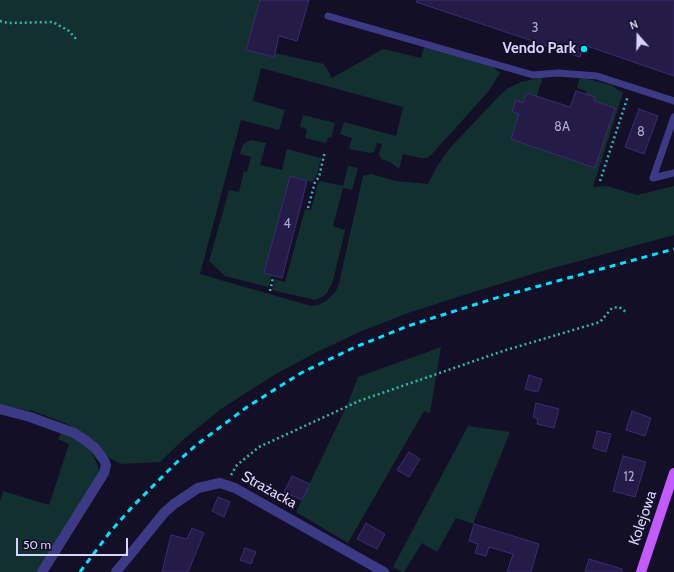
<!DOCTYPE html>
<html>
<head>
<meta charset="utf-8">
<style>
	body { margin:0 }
	#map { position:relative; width:674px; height:572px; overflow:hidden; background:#130f26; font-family:Cabin,sans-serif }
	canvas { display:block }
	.north { position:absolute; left:618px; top:16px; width:40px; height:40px; -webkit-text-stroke:3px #130f26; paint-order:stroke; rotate:340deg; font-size:11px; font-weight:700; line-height:16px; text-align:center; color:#d9d4ff }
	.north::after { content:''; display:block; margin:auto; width:14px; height:18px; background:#d9d4ff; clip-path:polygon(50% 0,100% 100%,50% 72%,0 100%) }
	.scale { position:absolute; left:16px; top:538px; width:112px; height:18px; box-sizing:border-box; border:2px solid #d9d4ff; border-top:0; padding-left:5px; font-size:12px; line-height:14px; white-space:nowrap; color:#d9d4ff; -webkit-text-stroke:3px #130f26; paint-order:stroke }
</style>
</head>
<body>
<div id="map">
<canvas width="674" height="572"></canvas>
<div class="north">N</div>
<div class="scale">50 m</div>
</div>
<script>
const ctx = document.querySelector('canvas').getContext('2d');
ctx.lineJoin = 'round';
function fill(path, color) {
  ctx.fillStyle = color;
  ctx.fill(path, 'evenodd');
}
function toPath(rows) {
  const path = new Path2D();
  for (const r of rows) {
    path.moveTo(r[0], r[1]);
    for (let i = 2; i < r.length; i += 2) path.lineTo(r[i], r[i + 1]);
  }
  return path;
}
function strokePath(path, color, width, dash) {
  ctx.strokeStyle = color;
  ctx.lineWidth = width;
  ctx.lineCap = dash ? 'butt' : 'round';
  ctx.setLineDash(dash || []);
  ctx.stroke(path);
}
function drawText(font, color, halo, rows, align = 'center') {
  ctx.font = font + ' Cabin,sans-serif';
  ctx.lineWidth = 3.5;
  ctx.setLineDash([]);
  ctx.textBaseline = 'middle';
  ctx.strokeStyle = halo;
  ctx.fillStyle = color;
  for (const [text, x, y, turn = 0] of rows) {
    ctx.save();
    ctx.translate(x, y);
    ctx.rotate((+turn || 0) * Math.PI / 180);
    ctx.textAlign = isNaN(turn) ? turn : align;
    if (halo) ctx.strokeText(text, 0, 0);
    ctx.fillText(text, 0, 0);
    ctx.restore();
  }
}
fill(toPath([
	[0,0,260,0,246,50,273,57,275,53,324,64,332,78,383,49,421,58,424,47,491,65,500,73,488,92,432,154,427,158,421,158,403,154,399,169,390,162,381,159,379,154,382,144,377,143,374,152,370,153,349,149,352,138,340,134,344,122,396,136,403,107,261,68,253,101,285,110,279,130,241,120,200,274,311,306,318,305,326,301,336,291,339,283,363,176,371,174,396,181,428,184,437,166,450,148,499,96,508,88,521,82,543,77,537,96,527,93,523,103,517,101,519,114,511,139,595,168,615,108,594,101,586,95,586,91,577,88,580,77,611,85,623,93,593,187,607,186,637,195,674,186,674,235,539,272,464,295,408,313,362,331,317,352,274,375,221,409,184,439,160,462,121,464,111,459,81,432,67,424,31,410,30,411,0,405],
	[303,115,335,123,331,138,328,137,326,143,305,138,307,129,300,127],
	[252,140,266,143,260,165,282,170,287,149,321,158,317,175,312,182,290,176,264,273,272,275,268,287,225,276,209,261,229,190,239,192,244,171,247,172,251,157,240,154,242,146,246,142],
	[348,166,358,168,352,190,343,188,333,226,345,230,333,281,327,293,322,297,315,300,272,290,275,279,285,282,305,209,311,210,318,183,320,181,343,186],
	[441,347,430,413,424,411,348,543,296,512,347,405,358,377],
	[468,426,510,432,473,524,456,518,437,552,422,543,404,572,402,572,393,567],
	[61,433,72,437,84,444,91,451,98,466,99,472,96,479,38,572,0,572,0,502,3,491,49,505,69,444,58,439]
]), '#12302f');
const building = toPath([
	[260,0,309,0,297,41,279,36,274,57,246,50,260,0],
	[417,0,674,0,674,76,584,45,580,57,416,2,417,0],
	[576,91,595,97,594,101,615,108,595,168,511,139,519,114,512,111,516,100,523,103,527,93,570,107,576,91],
	[639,109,658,116,644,154,625,147,639,109],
	[290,176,307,181,282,278,264,273,290,176],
	[529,375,542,379,538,392,525,389,529,375],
	[536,403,559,409,554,428,537,424,538,419,533,417,536,403],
	[632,411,651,418,645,436,626,430,632,411],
	[597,431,611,434,606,452,593,448,597,431],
	[409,452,420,459,409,477,397,470,409,452],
	[623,456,646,462,635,497,613,491,623,456],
	[292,476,310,484,302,500,284,492,292,476],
	[218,497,230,502,224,517,212,511,218,497],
	[366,523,385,534,377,549,357,539,366,523],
	[474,524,539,544,531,572,507,572,513,554,489,547,486,556,475,553,478,544,469,541,474,524],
	[192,528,204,533,188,572,162,572,171,535,187,539,192,528],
	[245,548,256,552,251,564,240,560,245,548],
	[589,559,622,569,622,572,585,572,589,559]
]);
fill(building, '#241b47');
strokePath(building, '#3b2d73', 1);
strokePath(toPath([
	[0,21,8,23,53,22,69,31,77,40],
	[600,181,628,96],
	[308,208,315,182,319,177,325,151],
	[270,291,273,278],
	[231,475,237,465,259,447,359,401,503,351,600,322,612,308,619,307,626,312]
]), '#2fb8b0', 2.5, [2, 3]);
strokePath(toPath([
	[328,16,533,75,558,73,597,76,674,101],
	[674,117,653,178,674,173]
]), '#3d3a85', 7);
strokePath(toPath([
	[0,409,30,417,74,433,85,440,95,448,104,460,106,465,104,473,42,572],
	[116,572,164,513,174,504,198,488,220,483,235,488,384,572]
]), '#3d3a85', 10);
strokePath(toPath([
	[641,572,674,473]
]), '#c25bff', 10);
strokePath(toPath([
	[80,572,110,532,134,505,175,464,195,446,247,407,301,373,353,348,408,326,436,317,499,297,674,249]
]), '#00e5ff', 3, [6, 5]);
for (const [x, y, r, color] of [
	[584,49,4,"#00e5ff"]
]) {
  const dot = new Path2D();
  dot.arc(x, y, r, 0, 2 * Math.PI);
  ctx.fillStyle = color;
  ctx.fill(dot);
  strokePath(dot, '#130f26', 1.5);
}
drawText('13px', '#aca6d1', null, [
	["3",535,28],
	["8A",562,127],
	["8",641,132],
	["4",287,224],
	["12",629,477]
]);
drawText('bold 15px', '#d9d4ff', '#130f26', [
	["Vendo Park",576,49]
], 'right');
drawText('15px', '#d9d4ff', '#130f26', [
	["Strażacka",269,490,29],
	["Kolejowa",643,518,-71]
]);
</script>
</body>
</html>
